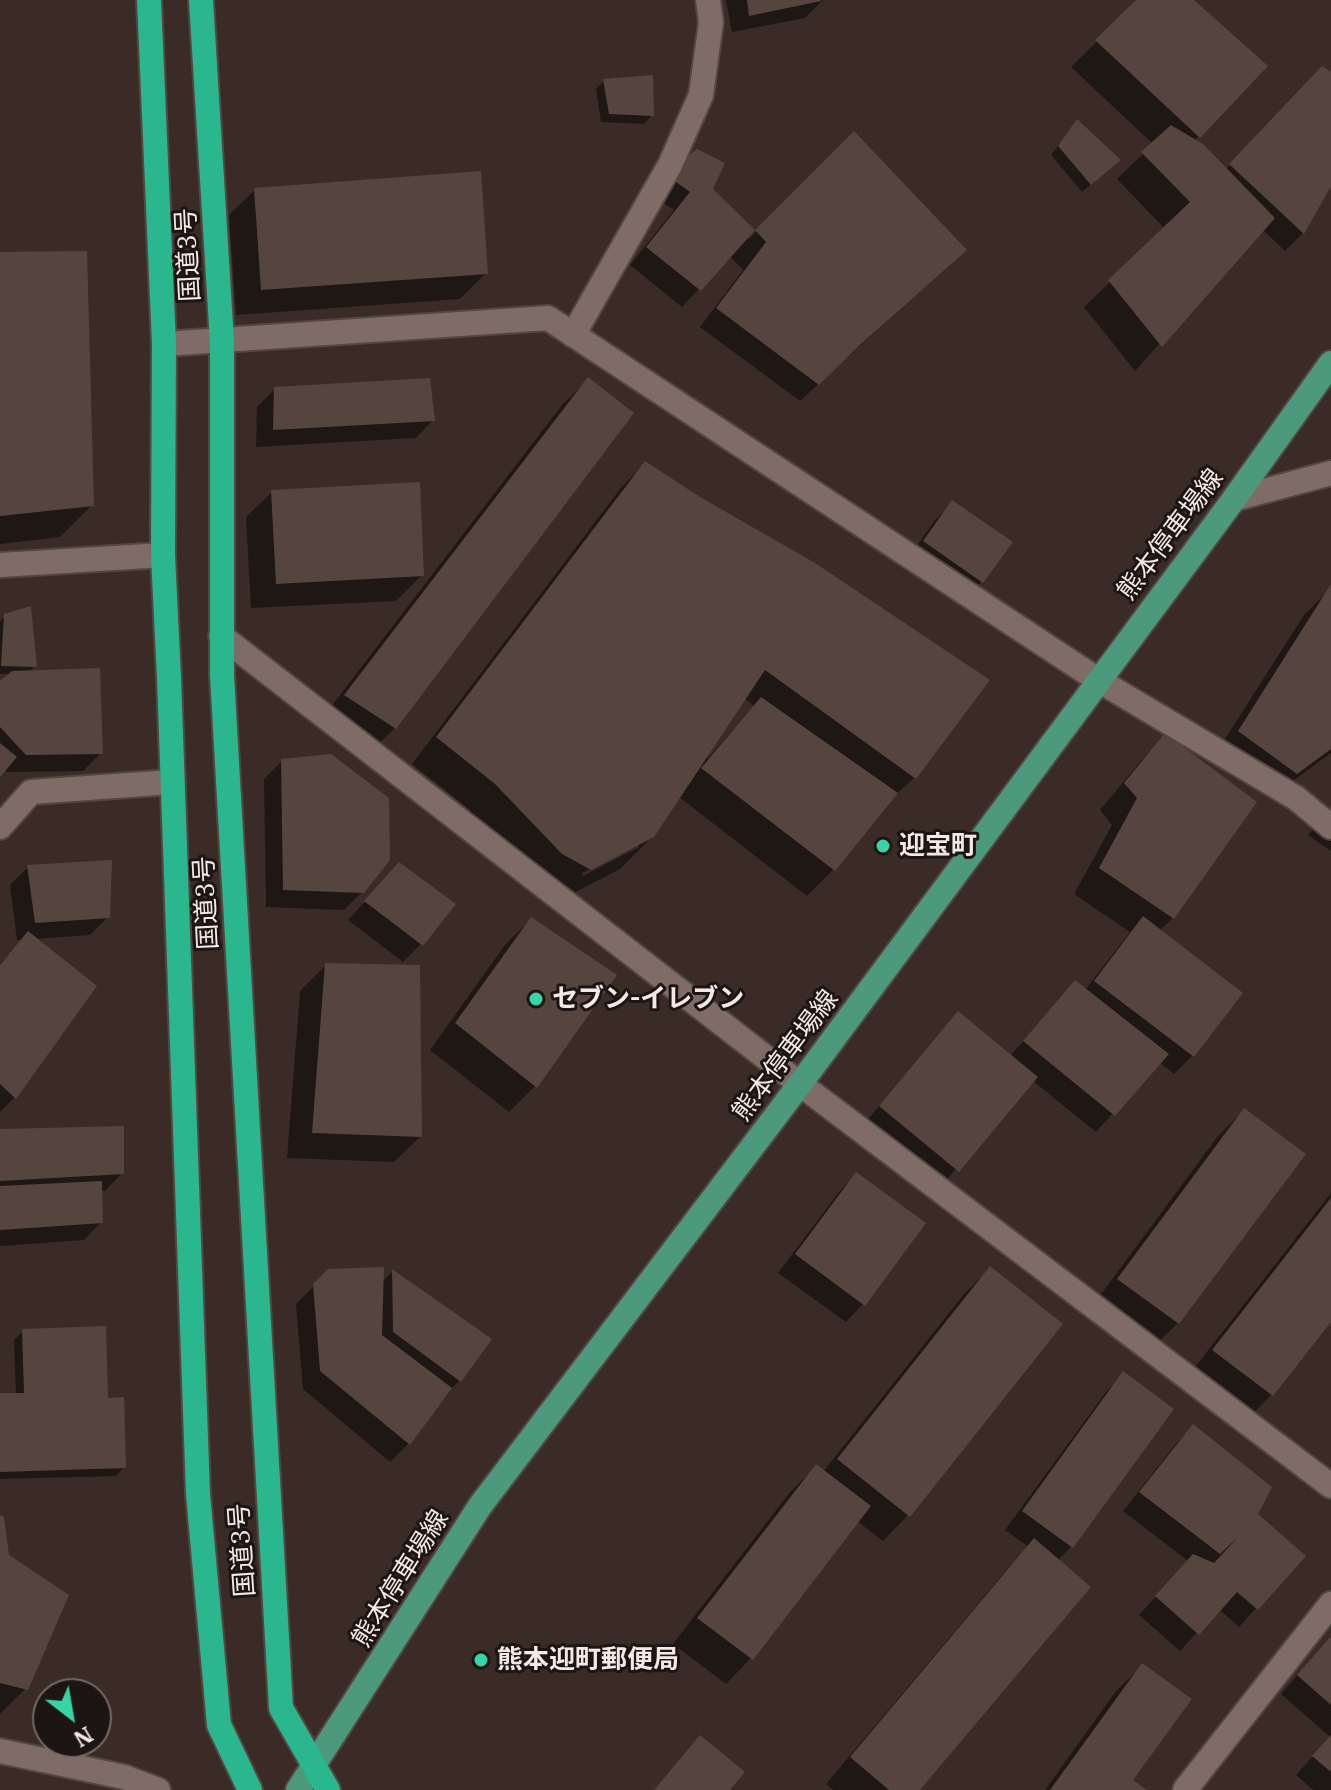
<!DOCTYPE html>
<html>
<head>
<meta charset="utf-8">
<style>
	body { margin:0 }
	#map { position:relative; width:1331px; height:1790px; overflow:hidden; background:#3b2b26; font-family:"IBM Plex Serif",serif }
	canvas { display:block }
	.north { position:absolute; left:32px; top:1678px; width:80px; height:80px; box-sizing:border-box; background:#1d1513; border:2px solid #736a67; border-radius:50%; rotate:149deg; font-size:22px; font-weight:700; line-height:32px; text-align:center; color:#f4e9e6 }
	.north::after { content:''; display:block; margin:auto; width:28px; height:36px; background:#37d4a6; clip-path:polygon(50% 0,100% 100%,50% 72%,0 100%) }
</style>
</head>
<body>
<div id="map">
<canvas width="1331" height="1790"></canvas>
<div class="north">N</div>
</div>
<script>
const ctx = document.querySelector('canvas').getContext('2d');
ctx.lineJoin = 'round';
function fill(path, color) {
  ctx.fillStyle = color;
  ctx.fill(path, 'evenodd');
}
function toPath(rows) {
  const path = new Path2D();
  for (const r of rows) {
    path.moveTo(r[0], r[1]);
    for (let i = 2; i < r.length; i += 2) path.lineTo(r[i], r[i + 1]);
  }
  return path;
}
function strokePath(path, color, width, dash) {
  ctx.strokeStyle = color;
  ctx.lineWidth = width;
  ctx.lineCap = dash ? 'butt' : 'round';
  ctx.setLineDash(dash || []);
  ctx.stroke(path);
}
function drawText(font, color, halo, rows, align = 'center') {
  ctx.font = font + ' "IBM Plex Serif","Noto Sans JP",serif';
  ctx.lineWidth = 6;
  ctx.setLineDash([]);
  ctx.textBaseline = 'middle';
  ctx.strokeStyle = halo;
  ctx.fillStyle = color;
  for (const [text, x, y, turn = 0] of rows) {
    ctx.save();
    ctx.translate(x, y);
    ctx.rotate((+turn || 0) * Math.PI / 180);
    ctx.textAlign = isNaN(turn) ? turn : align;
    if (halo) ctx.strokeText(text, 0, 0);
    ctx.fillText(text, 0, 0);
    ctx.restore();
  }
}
fill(toPath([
	[726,0,823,0,805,18,732,32],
	[1139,0,1191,0,1265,66,1194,141,1225,170,1305,87,1331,75,1331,182,1303,233,1285,251,1262,229,1135,371,1084,307,1165,229,1117,179,1153,144,1071,67],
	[604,81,652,115,644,124,601,122,596,89],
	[1077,122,1110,168,1082,192,1051,155],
	[854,134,964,250,800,401,700,327,743,270,730,256,682,307,630,265,674,210,649,193,667,176,711,189,749,239],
	[255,190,486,273,460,299,236,315,229,215],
	[0,254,92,505,60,537,0,544],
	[588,380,395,728,369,753,320,721,562,405],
	[275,389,433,420,416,438,256,447,257,407],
	[645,463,987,681,914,778,887,803,833,870,807,896,679,797,653,836,620,869,558,901,464,818,470,810,412,764,620,489],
	[744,698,754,706,708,758,705,756],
	[639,843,639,847,583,876,582,873],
	[272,492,422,575,396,601,251,608,246,517],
	[953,503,982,581,964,599,907,560,935,520],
	[1331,588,1331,753,1270,798,1213,758,1304,615],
	[5,616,35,666,28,673,101,753,83,771,7,772,4,769,0,774,0,684,11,674,0,674,0,621],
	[1165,736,1173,918,1159,931,1241,994,1192,1056,1174,1074,1159,1062,1096,1132,1033,1081,939,1188,863,1125,958,1014,1010,1056,1075,983,1085,990,1130,932,1074,894,1112,825,1100,810,1140,762],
	[282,761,362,892,344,910,266,907,264,779],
	[1331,810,1331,851,1308,835],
	[28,867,108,917,90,935,34,939,15,1097,0,1112,0,964,22,940,17,940,10,885],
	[382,883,421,944,403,962,348,920],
	[531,919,535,1086,509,1112,430,1050,505,945],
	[326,965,420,1137,394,1162,287,1158,300,991],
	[1244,1110,1178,1323,1152,1348,1093,1305,1218,1136],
	[0,1131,122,1173,105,1191,100,1191,101,1222,84,1240,0,1246],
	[856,1174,863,1304,846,1322,778,1273,839,1192],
	[1331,1193,1331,1318,1271,1395,1246,1421,1188,1376],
	[990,1268,908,1515,883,1541,857,1521,751,1658,726,1684,673,1644,790,1492,816,1467,823,1472,964,1294],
	[329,1271,382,1282,393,1271,460,1380,444,1396,408,1444,390,1462,303,1389,296,1304],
	[23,1331,106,1401,124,1467,116,1476,0,1479,0,1395,16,1395,14,1340],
	[1123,1374,1172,1409,1071,1547,1057,1561,917,1790,833,1790,826,1784,1009,1567,1029,1547,1005,1530,1106,1392],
	[1193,1427,1256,1515,1303,1556,1239,1627,1219,1609,1180,1651,1139,1615,1188,1561,1123,1511,1175,1445],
	[0,1517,26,1688,0,1714],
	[1331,1636,1331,1790,1313,1790,1296,1775,1330,1737,1281,1694],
	[1142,1666,1130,1780,1143,1790,1045,1790,1116,1691]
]), '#0007');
fill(toPath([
	[747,0,821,0,821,1,749,16],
	[1136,0,1194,0,1268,66,1200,138,1095,40],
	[1322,66,1331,72,1331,186,1304,234,1229,164],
	[653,75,654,116,609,114,603,79],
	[1077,119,1121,160,1091,185,1058,146],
	[1171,125,1203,144,1275,218,1162,347,1108,280,1190,202,1141,152],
	[854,131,967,250,861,344,819,385,716,308,766,242,755,230,701,291,646,247,690,192,665,174,697,149,725,163,713,189,755,230],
	[481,171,488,274,261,290,254,188],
	[87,251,94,506,0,516,0,252],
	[588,377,634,413,396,729,344,695],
	[430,378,435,421,273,430,274,387],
	[645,461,700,497,815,563,990,680,916,779,765,670,654,837,591,870,562,854,495,784,436,737],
	[420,482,424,576,276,584,271,490],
	[952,500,1013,542,983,583,923,541],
	[1331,584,1331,749,1297,774,1238,731],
	[31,606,37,667,1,666,4,614],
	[100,668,103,754,26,755,0,727,0,681,12,671],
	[761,697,898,793,835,871,701,768],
	[1165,733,1257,802,1174,919,1099,868,1137,798,1124,783],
	[0,743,17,757,0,777],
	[331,754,389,798,390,860,364,893,283,890,281,759],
	[112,860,110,918,35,923,27,865],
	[399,862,456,904,423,946,364,901],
	[1143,916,1243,993,1194,1057,1094,981],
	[531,917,617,975,537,1088,455,1023],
	[28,931,97,986,16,1099,0,1084,0,965],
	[325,963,420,965,422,1137,312,1133],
	[1075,980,1169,1054,1115,1116,1023,1041],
	[958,1011,1038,1077,959,1172,879,1106],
	[1244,1108,1306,1154,1179,1324,1117,1279],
	[124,1126,124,1174,0,1181,0,1129],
	[856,1172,926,1223,865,1306,795,1254],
	[102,1181,103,1223,0,1230,0,1186],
	[1331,1198,1331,1322,1273,1396,1212,1350],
	[990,1266,1063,1324,910,1517,837,1459],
	[384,1267,382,1335,452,1388,410,1445,320,1371,313,1284,328,1269],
	[392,1269,492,1339,461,1382,393,1332],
	[106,1326,108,1398,124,1397,126,1468,0,1472,0,1393,24,1393,22,1329],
	[1123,1371,1174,1409,1073,1548,1022,1511],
	[1193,1424,1272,1487,1258,1514,1306,1556,1258,1610,1237,1592,1199,1635,1155,1596,1193,1554,1214,1563,1238,1537,1220,1554,1139,1492],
	[816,1464,871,1506,753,1660,697,1618],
	[0,1515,4,1517,9,1555,69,1595,28,1690,0,1683],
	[1034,1538,1091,1587,920,1790,889,1790,850,1757],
	[1331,1636,1331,1705,1297,1675],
	[1142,1663,1192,1699,1133,1780,1147,1790,1050,1790],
	[700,1735,745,1772,730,1790,654,1790],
	[1331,1735,1331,1772,1312,1756]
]), '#56443f');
const lane = toPath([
	[0,827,31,792,172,782]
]);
const street = toPath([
	[573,335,670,165,701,95,711,22,708,0],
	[164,344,548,318,1098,680,1296,798,1331,827],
	[1234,499,1331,473],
	[0,565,163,555],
	[221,636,800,1084,1331,1486],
	[0,1751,124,1777,158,1790],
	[1185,1790,1331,1604]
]);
const primary = toPath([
	[298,1790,480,1506,800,1084,1234,499,1331,363]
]);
const highway = toPath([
	[149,0,164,344,163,555,169,678,198,1494,219,1725,250,1790],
	[201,0,222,342,222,675,281,1708,328,1790]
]);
strokePath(lane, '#544643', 28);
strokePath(street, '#544643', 28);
strokePath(primary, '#544643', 28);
strokePath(highway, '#544643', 28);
strokePath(lane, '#7f6c67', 24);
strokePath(street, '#7f6c67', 24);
strokePath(primary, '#4c997e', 24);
strokePath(highway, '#2ab78e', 24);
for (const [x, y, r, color] of [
	[883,846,8,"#37d4a6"],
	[536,999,8,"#37d4a6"],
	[481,1660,8,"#37d4a6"]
]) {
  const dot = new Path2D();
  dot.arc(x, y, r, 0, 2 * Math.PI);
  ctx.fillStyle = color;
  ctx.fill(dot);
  strokePath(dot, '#1d1513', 3);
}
drawText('26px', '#f4e9e6', '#1d1513', [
	["国道3号",189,255,-93],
	["熊本停車場線",1171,535,-53],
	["国道3号",207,903,-93],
	["熊本停車場線",786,1056,-53],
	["国道3号",243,1550,-94],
	["熊本停車場線",401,1579,-58]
]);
drawText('bold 26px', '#f4e9e6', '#1d1513', [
	["迎宝町",899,846],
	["セブン-イレブン",552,999],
	["熊本迎町郵便局",497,1660]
], 'left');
</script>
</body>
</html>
